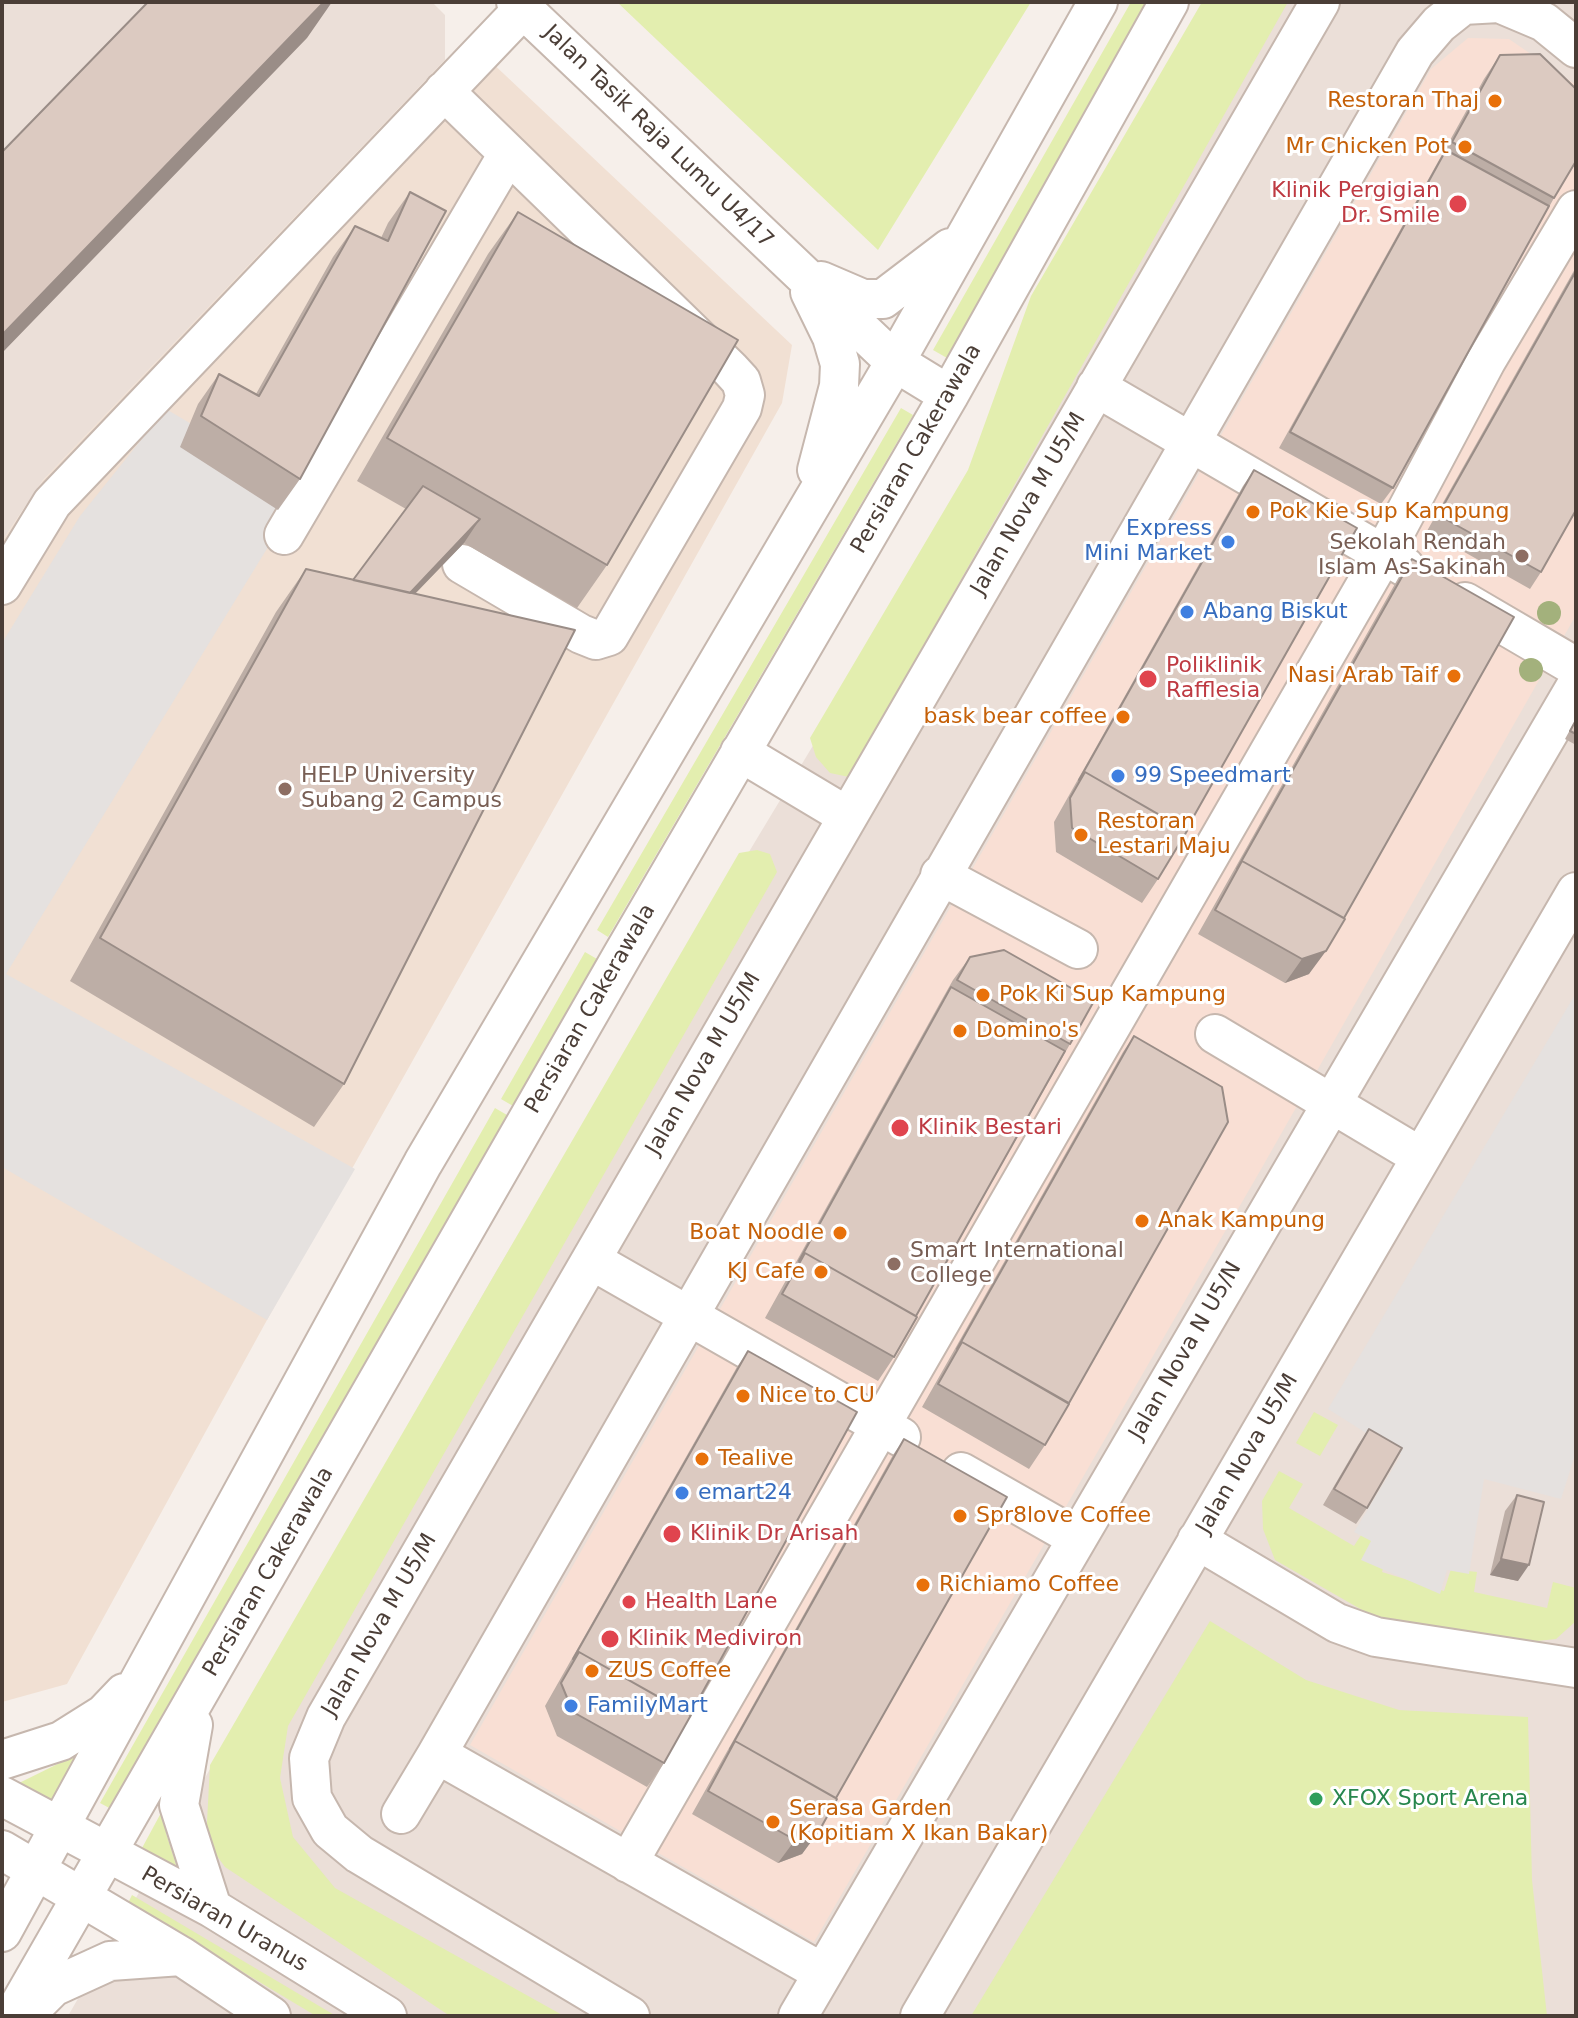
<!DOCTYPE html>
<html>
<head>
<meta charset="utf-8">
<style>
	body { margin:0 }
	#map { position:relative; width:1578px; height:2018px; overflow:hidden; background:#f6efea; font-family:"DejaVu Sans",sans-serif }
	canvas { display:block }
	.frame { position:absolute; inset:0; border:4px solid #4b3e37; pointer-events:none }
</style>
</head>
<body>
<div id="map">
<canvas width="1578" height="2018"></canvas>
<div class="frame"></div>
</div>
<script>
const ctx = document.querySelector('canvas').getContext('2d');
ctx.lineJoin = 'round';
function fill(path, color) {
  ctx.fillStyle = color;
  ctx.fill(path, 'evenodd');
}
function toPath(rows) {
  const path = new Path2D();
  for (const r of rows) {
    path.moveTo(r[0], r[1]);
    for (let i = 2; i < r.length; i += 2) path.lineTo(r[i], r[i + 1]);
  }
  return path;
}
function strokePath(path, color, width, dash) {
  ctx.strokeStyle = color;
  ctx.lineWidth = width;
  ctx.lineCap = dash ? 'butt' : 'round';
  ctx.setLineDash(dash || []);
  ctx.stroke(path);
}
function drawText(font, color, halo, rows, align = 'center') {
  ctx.font = font + ' "DejaVu Sans",sans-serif';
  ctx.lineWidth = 6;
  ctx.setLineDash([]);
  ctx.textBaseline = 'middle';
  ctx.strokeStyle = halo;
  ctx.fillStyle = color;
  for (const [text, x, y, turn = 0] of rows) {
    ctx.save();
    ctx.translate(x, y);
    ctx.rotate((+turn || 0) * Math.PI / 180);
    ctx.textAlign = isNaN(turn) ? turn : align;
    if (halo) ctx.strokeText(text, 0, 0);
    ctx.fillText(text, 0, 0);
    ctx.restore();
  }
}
fill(toPath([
	[2,2,432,2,445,15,445,60,43,480,2,541],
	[1261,2,1576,2,1576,2016,68,2016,497,1270]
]), '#ebdfd8');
fill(toPath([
	[1468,38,1509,39,1576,85,1576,615,1260,1171,814,1942,470,1745,1431,69]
]), '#f9dfd4');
fill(toPath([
	[471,43,792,345,782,403,267,1320,67,1684,2,1702,2,541,43,480,445,60]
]), '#f1e0d3');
fill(toPath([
	[617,2,1031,2,878,250],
	[1131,2,1150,2,947,358,933,350],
	[1202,2,1288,2,849,777,830,773,816,757,810,738,968,470,1031,296],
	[901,408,913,415,608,937,597,930],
	[757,850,770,854,777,872,288,1726,280,1778,293,1837,335,1888,564,2016,450,2016,225,1867,206,1841,210,1765,739,853],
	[585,952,597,959,513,1106,501,1099],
	[495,1108,507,1115,113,1810,100,1803],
	[1314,1412,1338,1425,1320,1456,1296,1443],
	[1279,1471,1303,1484,1289,1508,1354,1546,1363,1532,1390,1545,1382,1572,1444,1591,1451,1569,1477,1572,1474,1592,1547,1608,1553,1582,1576,1588,1576,1621,1556,1639,1528,1642,1383,1622,1275,1560,1263,1529,1262,1501],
	[1210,1621,1306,1680,1399,1710,1528,1717,1532,1880,1547,2016,971,2016],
	[82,1752,53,1804,17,1784],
	[168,1800,166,1833,177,1868,142,1848],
	[132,1895,336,2016,316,2016,128,1903]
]), '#e3eeaf');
fill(toPath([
	[166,409,303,490,6,974,355,1169,267,1320,2,1167,2,643,80,516],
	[1576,993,1576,1452,1561,1499,1484,1479,1469,1574,1447,1570,1440,1594,1361,1560,1371,1541,1354,1532,1401,1455,1328,1409]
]), '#e5e1df');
const minor = toPath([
	[516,2,895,362,949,395],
	[444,91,730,369,741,381,745,395,742,408,609,636,596,640,581,634,462,564],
	[821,281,863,299,883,299,950,248],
	[810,292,832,337,840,364,839,386,817,470],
	[1096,387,1405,567],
	[284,535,508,154],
	[2,585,52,503,523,9],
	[1465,602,1576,667],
	[740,752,847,816],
	[940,875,1078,949],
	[1215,1034,1421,1157],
	[591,1260,901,1437],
	[961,1472,1077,1538],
	[1197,1540,1337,1623,1376,1637,1576,1668],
	[193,1725,179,1805,212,1908],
	[2,1760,61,1741,104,1714,124,1693],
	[2,1796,212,1908,387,2016],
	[401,1814,437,1754],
	[2,1850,181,1956,271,2016],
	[628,1863,1383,555,1486,361,1576,210],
	[2,1932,423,1163,895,362,1098,2],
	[823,1973,437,1754,1415,52,1439,24,1463,5,1499,3,1544,22,1576,48],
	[25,2015,53,1987,110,1961,181,1956],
	[13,2016,623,954,949,395,1169,2],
	[630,2016,359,1854,330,1830,312,1798,309,1758,326,1717,1320,2],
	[798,2016,1576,686],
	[920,2016,1576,892]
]);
strokePath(minor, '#c6b7ae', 42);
strokePath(minor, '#fff', 38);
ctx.fillStyle = '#a3b17c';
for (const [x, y] of [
	[1549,613],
	[1531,670]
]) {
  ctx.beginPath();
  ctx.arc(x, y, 12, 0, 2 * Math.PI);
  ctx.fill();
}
fill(toPath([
	[1500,55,1554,198,1393,488,1381,504,1279,448,1484,79],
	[410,192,300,479,278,510,180,447,198,404,219,374,256,394,333,257,355,226,381,238,388,223],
	[518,212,607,565,577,608,464,543,415,594,344,1084,314,1127,70,981,276,612,306,569,353,580,406,509,357,481,488,254],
	[1576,267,1576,510,1541,572,1530,589,1427,531],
	[1254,470,1158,879,1142,903,1056,852,1054,822,1243,486],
	[1412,559,1309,974,1285,983,1198,934,1400,575],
	[1576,719,1576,745,1565,739],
	[970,957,1070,1044,916,1316,894,1357,878,1381,765,1318,940,1003,953,980],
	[1134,1036,1069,1403,1045,1445,1029,1469,922,1407,1123,1052],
	[748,1351,664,1763,647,1787,557,1736,545,1706,737,1367],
	[1369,1429,1367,1508,1356,1524,1323,1505,1358,1445],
	[904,1439,836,1798,819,1831,802,1854,778,1863,692,1814,893,1455],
	[1517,1495,1518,1581,1490,1575,1505,1511]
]), '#bdaea6');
fill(toPath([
	[324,2,332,2,307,38,2,353,2,335],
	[480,519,464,543,376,634,322,623],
	[1326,951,1309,974,1285,983,1302,959],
	[1501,1559,1529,1565,1518,1581,1490,1575],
	[819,1831,802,1854,778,1863,795,1840]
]), '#9a8d87');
const building = toPath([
	[148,2,324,2,2,335,2,152,148,2],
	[1540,54,1576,89,1576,161,1554,198,1452,142,1500,55,1540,54],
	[1446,150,1549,206,1393,488,1290,432,1446,150],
	[410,192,446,211,300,479,201,416,219,374,259,396,355,226,388,241,410,192],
	[518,212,738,340,607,565,387,438,518,212],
	[1576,271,1576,510,1541,572,1438,515,1576,271],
	[1254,470,1357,528,1186,830,1085,772,1079,780,1254,470],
	[423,486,480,519,410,593,353,580,423,486],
	[1412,559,1514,617,1344,918,1242,861,1237,869,1412,559],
	[306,569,575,630,344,1084,100,938,306,569],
	[1576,720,1576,734,1570,731,1576,720],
	[1085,772,1187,831,1158,879,1072,828,1070,798,1085,772],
	[1242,861,1345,919,1326,951,1302,959,1215,910,1242,861],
	[1004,950,1094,1001,1070,1044,957,980,970,957,1004,950],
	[951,987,1065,1051,916,1316,805,1253,799,1261,951,987],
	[1134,1036,1222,1087,1228,1122,1069,1403,962,1342,957,1349,1134,1036],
	[805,1253,917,1317,894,1357,782,1294,805,1253],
	[962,1342,1069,1404,1045,1445,938,1384,962,1342],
	[748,1351,857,1412,690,1715,579,1652,573,1659,748,1351],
	[1369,1429,1402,1448,1367,1508,1334,1489,1369,1429],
	[904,1439,1007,1497,836,1798,735,1741,730,1749,904,1439],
	[1517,1495,1544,1502,1529,1565,1501,1559,1517,1495],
	[579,1652,691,1715,664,1763,573,1712,561,1683,579,1652],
	[735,1741,837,1799,819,1831,795,1840,708,1791,735,1741]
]);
fill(building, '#dccac1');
strokePath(building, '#9a8d87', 2);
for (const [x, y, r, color] of [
	[1495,101,8,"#e8710a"],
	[1465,147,8,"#e8710a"],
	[1458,204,10,"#e0444e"],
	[1253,512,8,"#e8710a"],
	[1228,542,8,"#3f7fe0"],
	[1522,556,8,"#8d6e63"],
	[1187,612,8,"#3f7fe0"],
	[1454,676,8,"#e8710a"],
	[1148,679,10,"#e0444e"],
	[1123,717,8,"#e8710a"],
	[1118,776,8,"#3f7fe0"],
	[285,789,8,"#8d6e63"],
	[1081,835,8,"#e8710a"],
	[983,995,8,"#e8710a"],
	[960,1031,8,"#e8710a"],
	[900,1128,10,"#e0444e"],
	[1142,1221,8,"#e8710a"],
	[840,1233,8,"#e8710a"],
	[894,1264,8,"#8d6e63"],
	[821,1272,8,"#e8710a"],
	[743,1396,8,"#e8710a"],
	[702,1459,8,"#e8710a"],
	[682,1493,8,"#3f7fe0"],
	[960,1516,8,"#e8710a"],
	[672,1534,10,"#e0444e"],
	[923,1585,8,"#e8710a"],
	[629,1602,8,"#e0444e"],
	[610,1639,10,"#e0444e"],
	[592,1671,8,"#e8710a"],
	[571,1706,8,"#3f7fe0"],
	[1316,1799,8,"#2e9e5b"],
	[773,1822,8,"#e8710a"]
]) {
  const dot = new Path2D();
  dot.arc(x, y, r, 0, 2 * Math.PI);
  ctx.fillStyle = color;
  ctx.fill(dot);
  strokePath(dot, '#fff', 3);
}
drawText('22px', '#c56008', '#fff', [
	["Restoran Thaj",1479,101,"right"],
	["Mr Chicken Pot",1449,147,"right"],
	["Pok Kie Sup Kampung",1269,512],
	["Nasi Arab Taif",1438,676,"right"],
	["bask bear coffee",1107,717,"right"],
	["Restoran",1097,822],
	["Lestari Maju",1097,847],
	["Pok Ki Sup Kampung",999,995],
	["Domino's",976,1031],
	["Anak Kampung",1158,1221],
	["Boat Noodle",824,1233,"right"],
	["KJ Cafe",805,1272,"right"],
	["Nice to CU",759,1396],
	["Tealive",718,1459],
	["Spr8love Coffee",976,1516],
	["Richiamo Coffee",939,1585],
	["ZUS Coffee",608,1671],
	["Serasa Garden",789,1809],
	["(Kopitiam X Ikan Bakar)",789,1834]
], 'left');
drawText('22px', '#4b3e37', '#fff', [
	["Jalan Tasik Raja Lumu U4/17",658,137,44],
	["Persiaran Cakerawala",917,449,-60],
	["Jalan Nova M U5/M",1029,504,-60],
	["Persiaran Cakerawala",591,1009,-60],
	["Jalan Nova M U5/M",704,1064,-60],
	["Jalan Nova N U5/N",1186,1351,-60],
	["Jalan Nova U5/M",1248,1454,-60],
	["Persiaran Cakerawala",269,1572,-60],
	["Jalan Nova M U5/M",380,1625,-60],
	["Persiaran Uranus",224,1920,30]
]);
drawText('22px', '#be3a42', '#fff', [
	["Klinik Pergigian",1440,191,"right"],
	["Dr. Smile",1440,216,"right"],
	["Poliklinik",1166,666],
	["Rafflesia",1166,691],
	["Klinik Bestari",918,1128],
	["Klinik Dr Arisah",690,1534],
	["Health Lane",645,1602],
	["Klinik Mediviron",628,1639]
], 'left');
drawText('22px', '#366cbe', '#fff', [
	["Express",1212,529,"right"],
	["Mini Market",1212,554,"right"],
	["Abang Biskut",1203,612],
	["99 Speedmart",1134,776],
	["emart24",698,1493],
	["FamilyMart",587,1706]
], 'left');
drawText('22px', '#785e54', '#fff', [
	["Sekolah Rendah",1506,543,"right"],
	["Islam As-Sakinah",1506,568,"right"],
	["HELP University",301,776],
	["Subang 2 Campus",301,801],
	["Smart International",910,1251],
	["College",910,1276]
], 'left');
drawText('22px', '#27864d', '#fff', [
	["XFOX Sport Arena",1332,1799]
], 'left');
</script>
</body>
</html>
